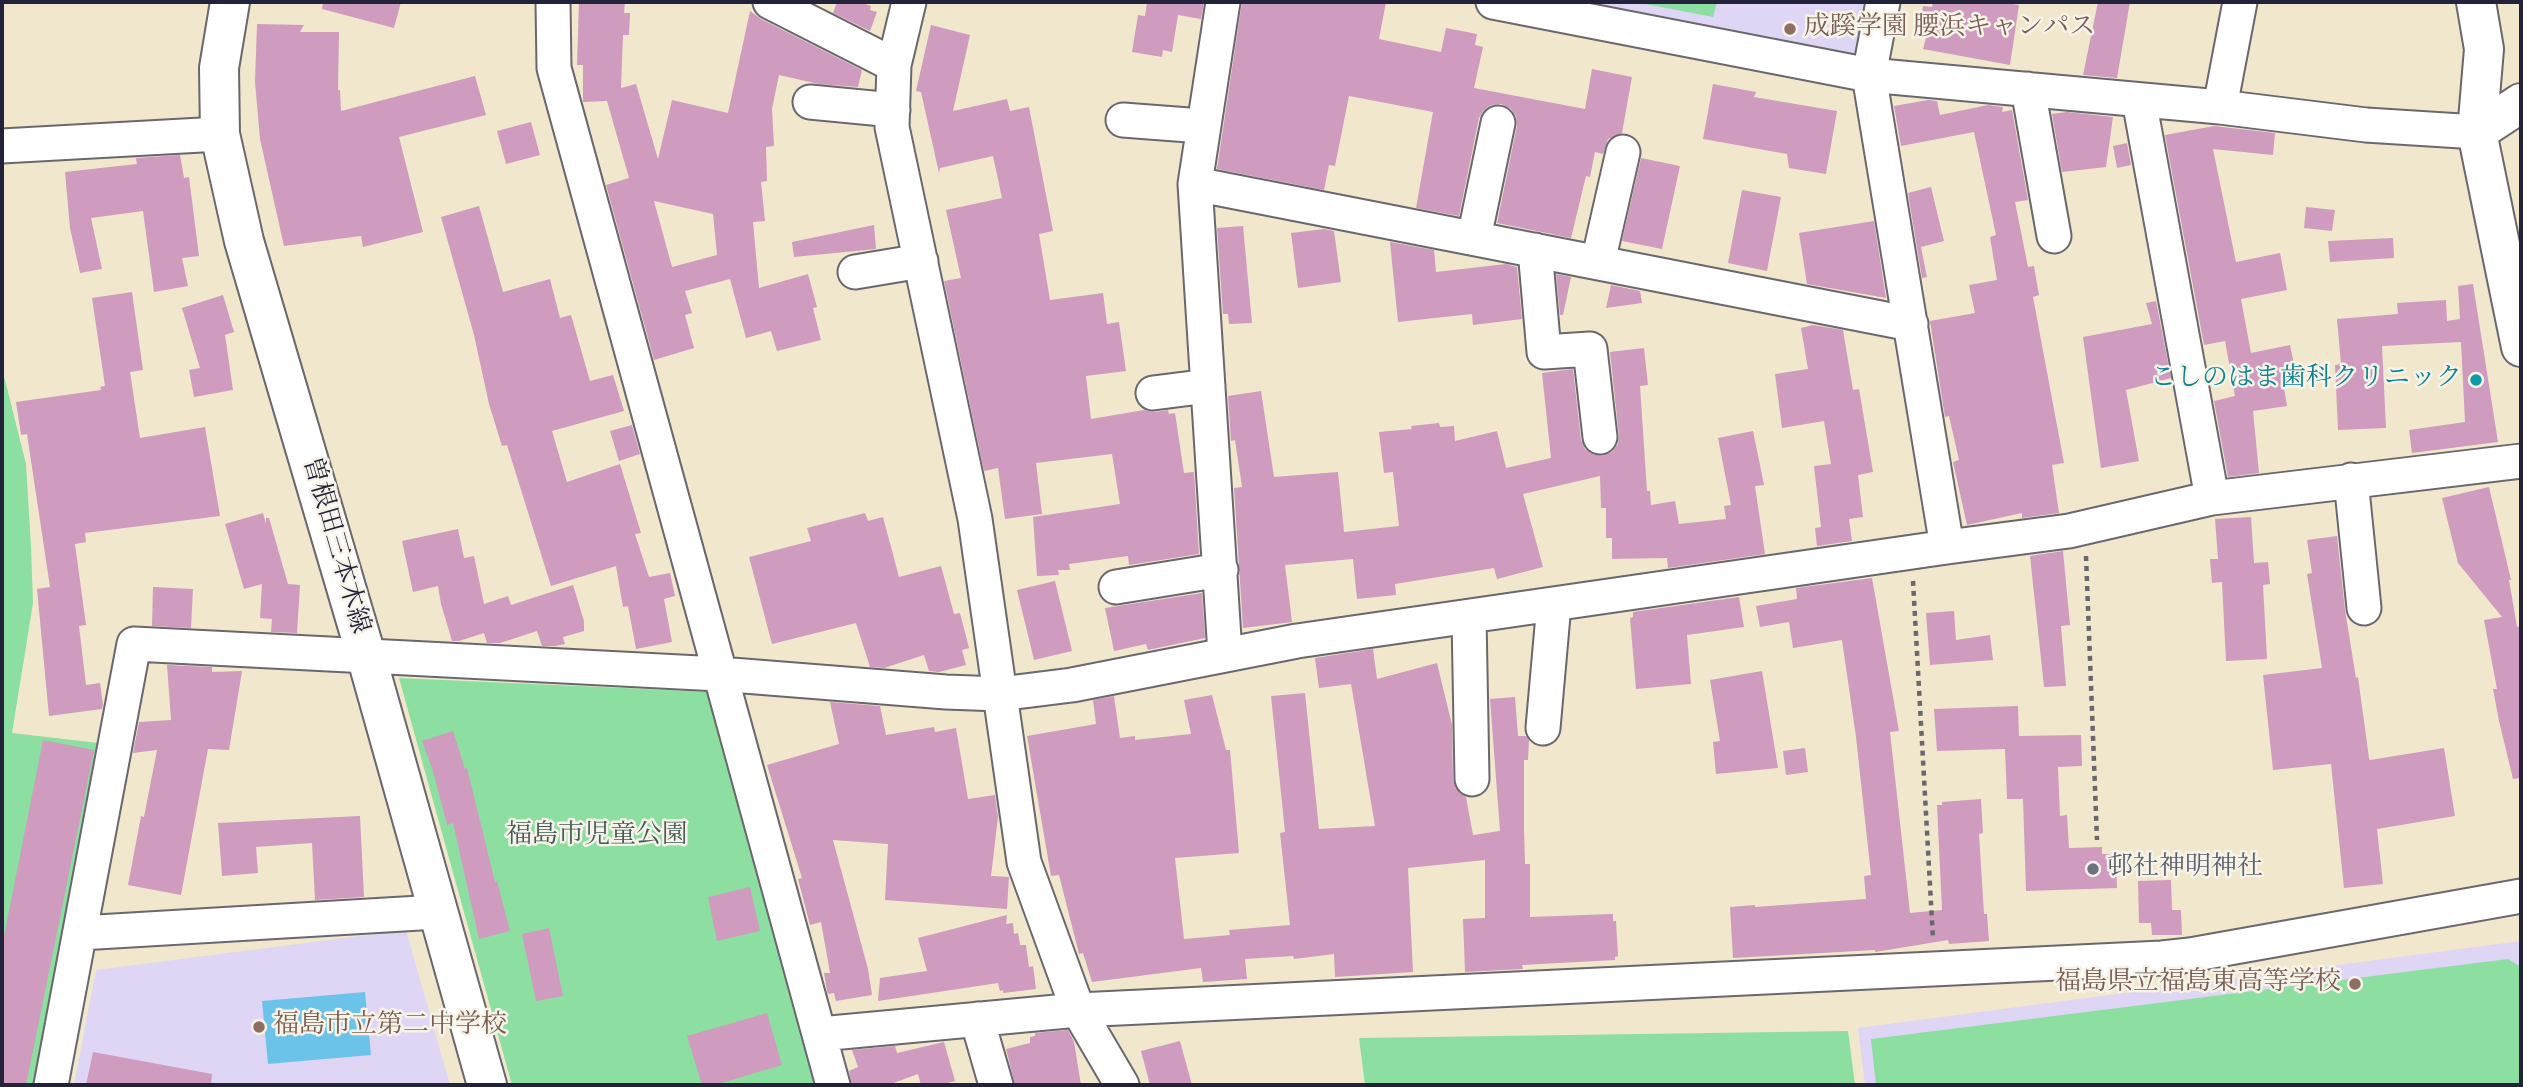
<!DOCTYPE html>
<html>
<head>
<meta charset="utf-8">
<style>
	body { margin:0 }
	#map { position:relative; width:2523px; height:1087px; overflow:hidden; background:#f0e7cd; font-family:Vollkorn,serif }
	canvas { display:block }
	.frame { position:absolute; inset:0; border:4px solid #22223b; pointer-events:none }
</style>
</head>
<body>
<div id="map">
<canvas width="2523" height="1087"></canvas>
<div class="frame"></div>
</div>
<script>
const ctx = document.querySelector('canvas').getContext('2d');
ctx.lineJoin = 'round';
function fill(path, color) {
  ctx.fillStyle = color;
  ctx.fill(path, 'evenodd');
}
function toPath(rows) {
  const path = new Path2D();
  for (const r of rows) {
    path.moveTo(r[0], r[1]);
    for (let i = 2; i < r.length; i += 2) path.lineTo(r[i], r[i + 1]);
  }
  return path;
}
function strokePath(path, color, width, dash) {
  ctx.strokeStyle = color;
  ctx.lineWidth = width;
  ctx.lineCap = dash ? 'butt' : 'round';
  ctx.setLineDash(dash || []);
  ctx.stroke(path);
}
function drawText(font, color, halo, rows, align = 'center') {
  ctx.font = font + ' Vollkorn,"Noto Serif JP",serif';
  ctx.lineWidth = 5;
  ctx.setLineDash([]);
  ctx.textBaseline = 'middle';
  ctx.strokeStyle = halo;
  ctx.fillStyle = color;
  for (const [text, x, y, turn = 0] of rows) {
    ctx.save();
    ctx.translate(x, y);
    ctx.rotate((+turn || 0) * Math.PI / 180);
    ctx.textAlign = isNaN(turn) ? turn : align;
    if (halo) ctx.strokeText(text, 0, 0);
    ctx.fillText(text, 0, 0);
    ctx.restore();
  }
}
fill(toPath([
	[1579,2,1868,2,1857,56],
	[406,930,450,1085,74,1085,96,970],
	[2521,941,2521,1085,1865,1085,1858,1028]
]), '#dfd5f5');
fill(toPath([
	[1635,2,1717,2,1713,17],
	[2,368,26,464,31,546,33,603,12,733,107,744,40,1085,2,1085],
	[399,678,711,692,820,1085,512,1085],
	[2508,959,2521,967,2521,1085,1876,1085,1871,1039],
	[1848,1031,1855,1085,1365,1085,1359,1038]
]), '#8cdfa0');
fill(toPath([
	[365,992,371,1055,268,1064,262,1001]
]), '#6cc3e9');
fill(toPath([
	[323,2,401,2,394,28,322,9],
	[579,2,625,2,624,13,630,13,629,35,623,35,621,88,636,84,658,159,672,100,728,113,750,11,761,19,862,70,858,87,819,84,779,75,772,109,774,146,766,147,767,181,761,182,765,221,753,222,759,288,808,274,817,307,813,308,821,340,777,351,771,331,746,338,730,279,685,291,692,313,685,315,694,348,654,360,606,185,629,178,607,101,583,102,583,65,577,65],
	[654,201,713,214,717,255,672,267],
	[837,2,860,2,871,6,870,10,877,12,870,31,833,13],
	[1147,2,1204,2,1201,19,1178,15,1172,52,1163,50,1162,57,1132,52,1138,15,1145,16],
	[1242,2,1386,2,1379,39,1441,52,1446,28,1477,34,1475,45,1483,47,1474,88,1585,109,1592,69,1632,77,1622,133,1608,139,1603,154,1595,152,1590,177,1586,176,1571,238,1497,223,1517,126,1516,116,1511,109,1501,104,1491,105,1483,111,1479,118,1459,216,1416,208,1433,112,1349,96,1335,166,1329,165,1324,190,1217,169],
	[1933,2,1997,2,2019,5,2010,65,1923,49,1926,38,1918,36,1923,6,1932,7],
	[2098,2,2130,2,2117,78,2083,75],
	[257,24,304,25,300,32,339,32,338,90,340,90,341,111,475,76,486,115,399,137,423,232,363,247,361,236,284,246,260,139,255,82],
	[931,25,970,35,953,111,1007,99,1010,111,1029,107,1053,231,1039,234,1050,300,1103,293,1107,324,1119,322,1126,371,1086,376,1091,419,1144,410,1155,412,1168,410,1169,414,1175,413,1184,473,1194,472,1199,554,1129,565,1128,556,1069,564,1070,570,1058,570,1059,575,1037,576,1033,517,1120,504,1112,454,1036,463,1042,514,1005,519,998,468,984,471,944,281,961,278,946,210,1002,198,993,156,940,168,939,173,921,92,916,91],
	[1713,84,1756,92,1754,97,1837,111,1826,174,1789,168,1787,154,1703,139],
	[1928,100,1937,101,1940,115,1988,105,2003,107,2002,112,2012,110,2028,200,2015,202,2028,267,2034,266,2039,295,2033,297,2064,463,2052,465,2059,513,2022,518,2022,513,1967,525,1953,462,1959,460,1949,416,1945,417,1930,321,1975,313,1969,285,1997,280,1990,237,1996,235,1974,132,1901,146,1894,106],
	[2067,112,2113,117,2106,167,2062,172,2052,114],
	[531,122,540,155,506,164,497,131],
	[2214,126,2275,133,2273,155,2213,149,2236,262,2280,253,2287,290,2241,299,2251,353,2290,345,2297,379,2283,382,2287,406,2253,411,2259,473,2228,477,2214,401,2235,396,2225,341,2204,345,2165,135],
	[2127,143,2131,165,2117,168,2113,146],
	[180,155,184,178,189,177,199,256,182,258,188,286,154,292,143,211,91,218,102,269,80,273,70,228,65,172,137,164,136,158],
	[1641,158,1680,166,1662,249,1622,241],
	[1931,187,1944,241,1921,247,1927,277,1922,278,1908,193],
	[1742,190,1781,197,1767,271,1728,263],
	[479,206,503,292,550,279,560,318,571,315,590,381,613,375,624,411,552,431,567,482,620,464,641,533,635,534,649,577,670,573,675,596,664,599,672,642,636,649,628,606,623,607,616,566,551,586,507,445,502,446,489,404,474,335,441,217],
	[2306,207,2335,210,2332,231,2304,228],
	[1874,221,1886,298,1807,284,1799,233],
	[874,225,876,249,794,257,792,242],
	[1243,226,1252,323,1229,324,1228,314,1223,314,1217,228],
	[1324,229,1334,231,1341,282,1298,288,1291,233],
	[2393,238,2394,258,2330,262,2328,241],
	[1390,242,1434,250,1436,272,1506,264,1517,267,1522,319,1473,325,1472,314,1398,322],
	[1556,274,1571,277,1563,315,1560,315],
	[2473,284,2498,442,2412,453,2409,430,2465,422,2461,342,2382,346,2386,428,2338,430,2335,365,2341,364,2337,319,2398,314,2397,303,2446,300,2447,321,2460,319,2458,286],
	[1611,285,1640,291,1642,303,1606,308],
	[132,292,143,370,130,372,140,438,205,427,220,516,85,533,86,542,75,544,86,625,79,626,86,685,100,683,103,705,102,709,49,716,37,589,50,587,27,434,21,435,16,402,101,390,100,387,105,386,92,298],
	[223,295,234,332,225,335,233,390,194,397,189,370,200,368,182,308],
	[2156,301,2171,378,2126,390,2139,461,2101,468,2083,337,2152,324,2146,303],
	[1813,325,1843,330,1853,390,1859,389,1873,472,1858,475,1863,517,1849,519,1852,541,1817,546,1815,528,1821,527,1814,466,1831,464,1824,421,1782,428,1775,374,1808,369,1801,328],
	[1644,348,1648,385,1640,386,1647,491,1650,491,1651,505,1675,501,1679,524,1726,519,1724,506,1731,505,1718,438,1753,431,1764,485,1755,486,1765,554,1668,568,1667,558,1612,559,1612,538,1606,538,1606,508,1601,508,1600,476,1523,494,1543,567,1497,579,1494,568,1395,584,1396,595,1357,599,1353,559,1285,565,1292,622,1243,628,1234,488,1242,487,1235,440,1231,441,1228,396,1261,391,1274,477,1338,472,1344,532,1399,526,1393,472,1384,473,1379,432,1412,429,1411,426,1439,423,1440,427,1454,426,1455,441,1497,431,1506,468,1551,458,1542,373,1573,369,1581,440,1585,449,1592,454,1603,456,1612,452,1618,444,1619,436,1610,352],
	[632,425,640,454,619,461,610,431],
	[2489,487,2511,580,2509,580,2517,627,2521,626,2521,778,2513,779,2499,721,2493,689,2497,689,2484,620,2502,617,2458,563,2442,498],
	[263,513,266,524,266,518,269,518,288,584,300,585,297,633,271,632,272,619,260,618,262,584,244,589,225,524],
	[865,513,868,521,883,517,899,577,941,566,954,614,960,613,969,648,962,650,966,665,939,672,929,671,924,655,884,668,870,667,856,623,772,644,749,557,811,541,807,528],
	[2251,517,2254,563,2268,562,2270,584,2263,585,2267,659,2226,661,2222,582,2212,583,2210,559,2218,559,2215,519],
	[458,529,464,558,474,556,484,604,508,596,511,605,573,585,584,621,584,631,563,637,565,644,556,646,542,646,537,631,500,643,487,643,484,633,459,641,452,641,441,604,438,586,413,592,402,541],
	[2337,536,2345,610,2356,678,2358,677,2369,758,2370,760,2444,748,2455,816,2377,829,2383,884,2344,888,2331,764,2273,770,2263,675,2322,668,2307,574,2312,573,2307,540],
	[2063,551,2070,625,2061,626,2066,686,2044,687,2030,556],
	[1872,578,1899,731,1890,732,1910,913,1942,910,1937,805,1942,805,1942,802,1981,799,1983,833,1979,834,1984,914,1987,914,1989,941,1949,944,1948,940,1875,952,1875,950,1733,958,1730,907,1755,905,1755,907,1866,899,1864,876,1871,875,1856,737,1842,640,1793,648,1789,622,1760,627,1756,606,1797,599,1796,588],
	[1055,581,1072,651,1034,660,1017,590],
	[153,587,193,589,191,628,152,626],
	[1202,593,1205,638,1148,650,1146,644,1114,651,1105,608],
	[1739,597,1744,627,1687,635,1691,684,1636,689,1630,618,1633,617,1633,612],
	[1954,611,1956,640,1990,635,1993,660,1930,665,1926,613],
	[1373,649,1377,679,1437,663,1452,725,1453,780,1456,789,1466,797,1473,835,1500,831,1490,699,1515,697,1518,736,1526,736,1529,740,1528,760,1524,760,1524,829,1525,864,1530,864,1530,917,1613,914,1613,921,1616,921,1618,956,1615,957,1615,960,1522,965,1523,969,1465,972,1463,919,1485,918,1485,860,1408,868,1413,972,1335,977,1334,954,1294,959,1293,956,1245,959,1247,979,1203,982,1201,968,1092,982,1083,953,1079,954,1059,875,1051,876,1027,736,1096,724,1093,700,1114,696,1120,738,1135,736,1135,740,1191,734,1184,700,1212,695,1226,750,1230,750,1239,853,1175,858,1184,939,1230,935,1229,930,1290,925,1280,833,1285,832,1271,696,1305,693,1319,829,1375,826,1351,684,1319,688,1315,658],
	[167,665,212,667,212,672,242,671,229,750,208,749,181,895,128,885,141,816,144,817,157,750,133,753,139,722,171,720],
	[1762,671,1778,768,1716,774,1713,742,1720,741,1710,680],
	[830,702,880,706,886,735,934,727,935,732,956,728,968,799,995,795,998,817,991,876,1009,877,1007,909,885,900,888,844,833,840,868,969,872,995,836,1001,834,993,828,994,827,991,824,973,830,973,821,922,810,925,798,879,802,878,767,765,839,744],
	[2018,706,2019,736,2081,735,2082,766,2058,767,2060,816,2067,815,2069,848,2102,847,2102,854,2116,854,2117,888,2026,891,2023,799,2007,799,2005,749,1937,751,1934,709],
	[453,731,465,769,467,768,495,882,497,881,510,931,479,939,453,823,447,825,433,771,422,741],
	[43,740,94,750,26,1085,2,1085,2,946],
	[1805,748,1808,772,1786,775,1783,751],
	[360,816,364,897,315,900,312,843,256,847,258,873,222,876,218,823],
	[2171,880,2172,910,2181,910,2182,935,2152,935,2151,923,2139,923,2138,881],
	[750,887,760,931,717,941,708,897],
	[1007,915,1006,924,1013,923,1014,934,1018,933,1020,945,1026,945,1029,967,1033,966,1036,989,1003,993,1003,990,1000,991,998,983,878,1001,880,978,927,971,918,938],
	[549,928,563,996,536,1001,522,934],
	[767,1013,782,1065,715,1085,702,1085,687,1036],
	[1068,1030,1074,1042,1081,1085,1015,1085,1006,1049,1030,1043,1030,1037,1035,1036,1035,1033],
	[1180,1041,1192,1085,1150,1085,1141,1051],
	[944,1042,955,1081,940,1085,921,1085,918,1074,888,1085,852,1085,849,1071,858,1067,852,1050,895,1046,897,1053],
	[93,1052,212,1074,211,1085,86,1085]
]), '#cf9cbf');
const minor = toPath([
	[553,2,554,68,833,1085],
	[770,2,894,65],
	[909,2,894,65,892,127,975,519,1024,862,1078,1010,1122,1085],
	[1223,2,1195,184,1225,654],
	[1493,2,1869,75,2220,107,2366,125,2477,132],
	[1883,2,1869,75,1947,547],
	[2028,89,2054,236],
	[2139,100,2212,498],
	[810,102,893,110],
	[2220,107,2240,2],
	[1123,120,1202,126],
	[2,146,220,134],
	[1195,184,1911,324],
	[1474,238,1498,123],
	[1535,250,1544,352,1590,349,1600,437],
	[1598,262,1623,152],
	[855,272,921,261],
	[1153,393,1208,386],
	[2351,480,2364,608],
	[1116,587,1221,570],
	[1469,617,1472,779],
	[1543,728,1554,604],
	[80,933,437,912],
	[977,1019,996,1085],
	[820,1034,1078,1010,2162,958,2190,955,2521,896],
	[51,1085,134,644,719,674,946,692,1000,694,1072,685,1297,641,1947,547,2069,531,2212,498,2521,461]
]);
const tertiary = toPath([
	[230,2,219,68,220,134,244,241,366,655,487,1085],
	[2476,2,2484,49,2477,132]
]);
const trunk = toPath([
	[2521,103,2477,132,2521,347]
]);
strokePath(minor, '#6a676e', 37);
strokePath(tertiary, '#6a676e', 42);
strokePath(trunk, '#6a676e', 42);
strokePath(toPath([
	[2086,556,2097,840],
	[1913,581,1933,939]
]), '#6a676e', 4.5, [5, 5]);
strokePath(minor, '#fff', 33);
strokePath(tertiary, '#fff', 38);
strokePath(trunk, '#fff', 38);
for (const [x, y, r, color] of [
	[1790,29,7,"#8d6e63"],
	[2476,380,7,"#0f9aa8"],
	[2093,869,7,"#6b7280"],
	[2355,984,7,"#8d6e63"],
	[259,1027,7,"#8d6e63"]
]) {
  const dot = new Path2D();
  dot.arc(x, y, r, 0, 2 * Math.PI);
  ctx.fillStyle = color;
  ctx.fill(dot);
  strokePath(dot, '#f7f3e8', 2.5);
}
drawText('26px', '#785e54', '#f7f3e8', [
	["成蹊学園 腰浜キャンパス",1804,29],
	["福島県立福島東高等学校",2341,984,"right"],
	["福島市立第二中学校",273,1027]
], 'left');
drawText('26px', '#0d838f', '#f7f3e8', [
	["こしのはま歯科クリニック",2462,380]
], 'right');
drawText('26px', '#22223b', '#f7f3e8', [
	["曽根田三本木線",334,546,74]
]);
drawText('26px', '#425b59', '#f7f3e8', [
	["福島市児童公園",597,837]
]);
drawText('26px', '#5b616d', '#f7f3e8', [
	["邨社神明神社",2107,869]
], 'left');
</script>
</body>
</html>
